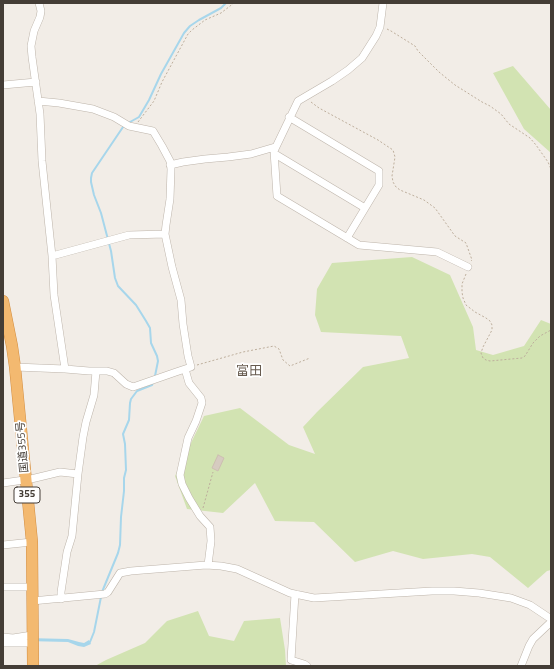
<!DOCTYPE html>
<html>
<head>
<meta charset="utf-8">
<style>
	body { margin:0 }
	#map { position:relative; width:554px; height:669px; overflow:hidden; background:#f2ede7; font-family:"Titillium Web",sans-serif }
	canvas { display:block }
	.frame { position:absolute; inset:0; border:4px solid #443d36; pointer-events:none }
</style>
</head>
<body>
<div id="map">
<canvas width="554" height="669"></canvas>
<div class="frame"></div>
</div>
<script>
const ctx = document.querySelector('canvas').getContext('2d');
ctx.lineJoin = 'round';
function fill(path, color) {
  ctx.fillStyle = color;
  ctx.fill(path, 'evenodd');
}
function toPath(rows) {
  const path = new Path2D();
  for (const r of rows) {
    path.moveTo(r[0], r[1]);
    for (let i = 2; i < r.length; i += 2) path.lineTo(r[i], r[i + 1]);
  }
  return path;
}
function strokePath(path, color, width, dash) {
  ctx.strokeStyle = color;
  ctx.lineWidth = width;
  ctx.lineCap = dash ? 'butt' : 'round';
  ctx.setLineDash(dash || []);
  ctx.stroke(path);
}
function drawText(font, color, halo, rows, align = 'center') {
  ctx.font = font + ' "Titillium Web","Noto Sans JP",sans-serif';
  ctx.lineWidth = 3.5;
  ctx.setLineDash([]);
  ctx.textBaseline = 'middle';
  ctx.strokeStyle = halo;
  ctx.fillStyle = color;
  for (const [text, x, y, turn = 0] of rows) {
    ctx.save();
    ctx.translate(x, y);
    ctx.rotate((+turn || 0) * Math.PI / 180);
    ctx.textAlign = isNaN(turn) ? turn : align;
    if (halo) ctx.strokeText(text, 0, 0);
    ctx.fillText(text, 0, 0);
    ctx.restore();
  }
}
fill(toPath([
	[513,66,551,110,551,153,524,129,493,73],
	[412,257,450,275,473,327,476,350,493,355,524,346,541,320,551,324,551,570,547,571,528,588,490,557,472,554,423,559,393,551,355,562,314,522,275,521,255,483,223,513,187,509,175,476,204,416,240,408,289,445,315,454,303,427,317,412,363,367,409,358,401,336,321,332,315,315,317,289,332,263],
	[198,611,209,636,234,641,244,621,280,618,285,650,286,666,95,666,106,660,145,643,167,621]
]), '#d2e3b2');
fill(toPath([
	[26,638,68,639,79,642,84,643,89,640,91,644,84,647,78,646,68,642,26,641]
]), '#a7d6eb');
strokePath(toPath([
	[130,122,139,117,149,100,161,74,184,33,190,26,199,20,221,8,226,3],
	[123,127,92,173,91,178,91,182,94,195,101,213,111,251,115,278,118,286,136,305,146,321,150,328,151,343,157,356,158,361,155,376],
	[102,592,118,553,120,545,121,517,124,491,124,478,126,470,125,444,123,434,129,420,130,403,131,399,137,391,152,385,153,383],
	[87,643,90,642,94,632,101,597]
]), '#a7d6eb', 2);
const building = toPath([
	[218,455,224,458,218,471,212,468,218,455]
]);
fill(building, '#d6cbc0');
strokePath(building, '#cdbfb1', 1);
const minor = toPath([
	[39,3,41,11,40,17,34,31,31,46,32,57,40,114,42,161,52,256,54,295,65,369],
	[383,3,380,27,376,36,362,58,348,70,332,81,298,101,274,151,277,196,359,245,437,252,468,267],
	[3,85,36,82],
	[289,117,379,171,379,185,347,238],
	[275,154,365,208],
	[170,165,183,162,205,159,228,157,251,154,275,147],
	[52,256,129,235,165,234],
	[15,367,65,369,89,371,107,371,114,373,126,384,133,387,176,372,191,367,188,356,183,324,181,300,172,267,165,234,166,225,170,199,171,169,170,161,162,146,153,131,129,126,114,117,93,109,59,103,38,101],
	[185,369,189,383,201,398,202,403,196,421,188,438,180,475,182,484,189,498,200,516,210,527,211,541,208,565],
	[3,483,31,479,60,472,78,474],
	[3,545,32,542],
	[3,587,32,587],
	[295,594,291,660,304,664,307,666],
	[61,599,61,592,67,552,72,536,78,474,83,437,86,422,94,395,96,371],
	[32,601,105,594,108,592,120,573,131,571,206,565,221,566,237,569,290,593,314,598,432,591,454,591,479,593,511,598,530,605,551,619],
	[3,637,13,638,32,635],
	[3,643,32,643],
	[521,666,529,646,533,639,551,622]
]);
const highway = toPath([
	[3,301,12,346,15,367,32,542,33,666]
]);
strokePath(minor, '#bdb4aa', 8);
strokePath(highway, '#d28d41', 12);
strokePath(toPath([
	[387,29,391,31,415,46,418,51,439,72,455,85,482,102,490,106,501,114,509,124,530,138,536,145,548,162,551,169],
	[311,102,319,108,378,140,393,150,395,157,392,176,393,182,396,187,400,190,424,200,435,208,455,236,466,243,472,260,471,261],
	[138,122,154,101,162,82,188,34,192,30,205,20,221,13,234,3],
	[466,274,462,284,462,292,463,298,466,305,475,312,486,318,490,321,492,325,492,330,483,347,481,353,483,358,486,360,490,361,522,358,525,356,533,343,540,336,551,330],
	[197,365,243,352,274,346,279,349,283,360,290,366,310,358],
	[203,508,213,472]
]), '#bdae9c', 1, [2, 2]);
strokePath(minor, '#fff', 7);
strokePath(highway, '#f3b970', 11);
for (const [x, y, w] of [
	[27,495,26]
]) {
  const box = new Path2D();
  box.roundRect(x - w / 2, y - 8, w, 16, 3);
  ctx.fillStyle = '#fff';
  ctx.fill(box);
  strokePath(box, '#443d36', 1);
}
drawText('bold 10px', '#443d36', null, [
	["355",27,495]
]);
drawText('11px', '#443d36', '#fff', [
	["国道355号",23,447,-95]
]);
drawText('13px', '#665a4e', '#fff', [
	["富田",249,372]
]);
</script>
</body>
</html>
